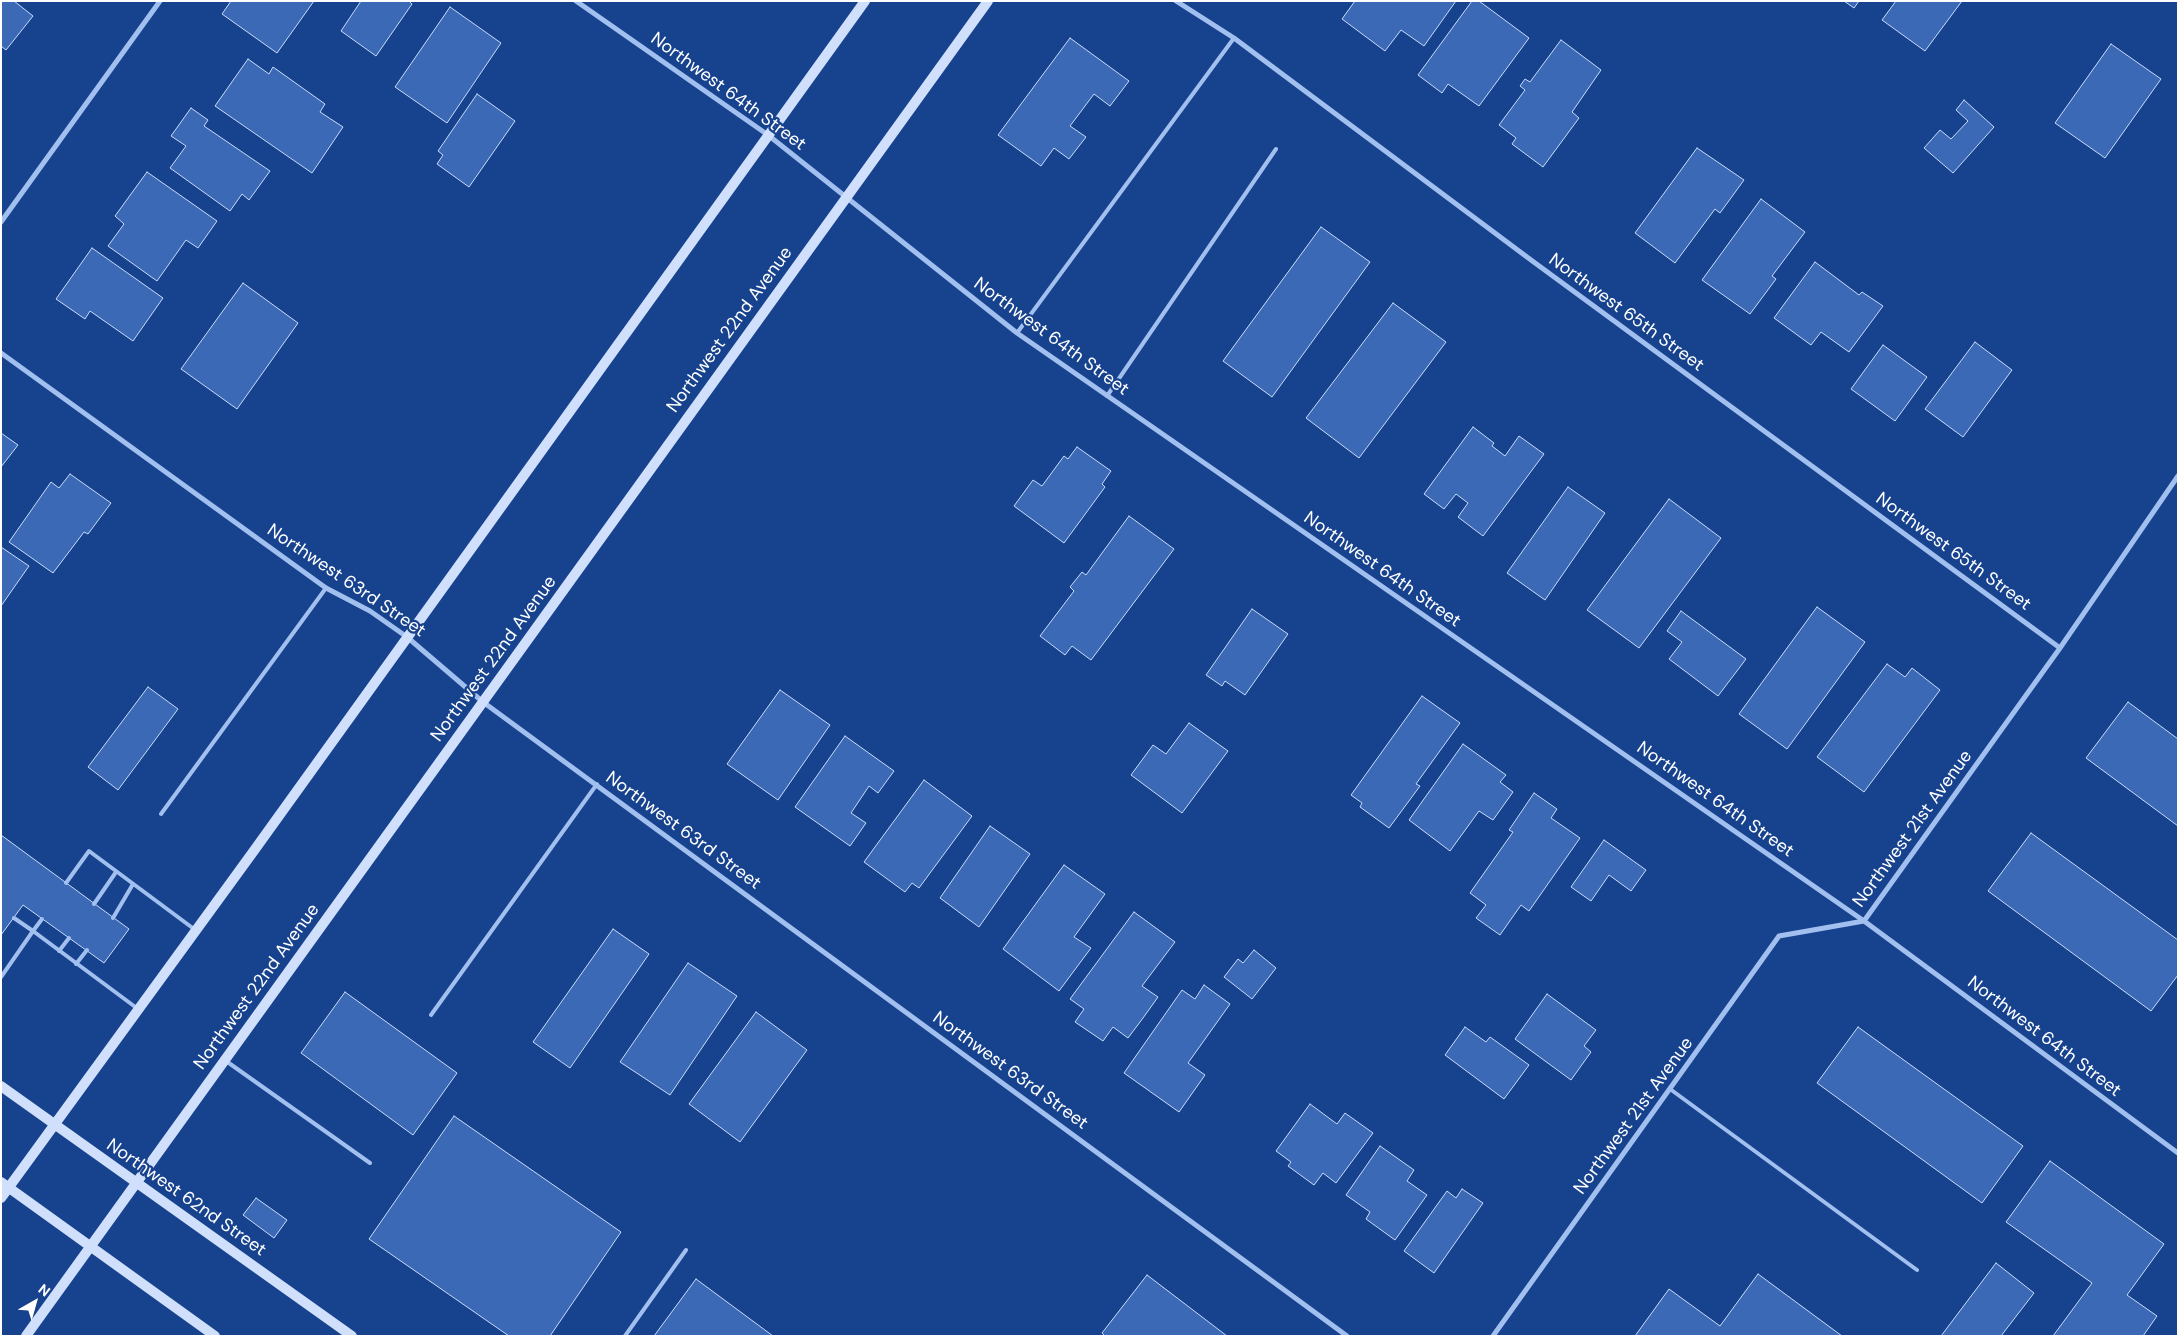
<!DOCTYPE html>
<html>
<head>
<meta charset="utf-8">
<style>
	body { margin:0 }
	#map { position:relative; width:2179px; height:1337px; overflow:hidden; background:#17428e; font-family:"DM Sans",sans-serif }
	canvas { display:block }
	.frame { position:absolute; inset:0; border:2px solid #fff; pointer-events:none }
	.north { position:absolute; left:10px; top:1277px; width:50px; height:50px; -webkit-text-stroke:4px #17428e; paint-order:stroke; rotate:38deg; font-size:14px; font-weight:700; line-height:20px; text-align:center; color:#fff }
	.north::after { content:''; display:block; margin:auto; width:18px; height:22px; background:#fff; clip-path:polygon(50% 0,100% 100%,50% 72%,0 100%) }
</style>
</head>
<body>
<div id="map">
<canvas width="2179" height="1337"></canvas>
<div class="frame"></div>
<div class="north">N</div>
</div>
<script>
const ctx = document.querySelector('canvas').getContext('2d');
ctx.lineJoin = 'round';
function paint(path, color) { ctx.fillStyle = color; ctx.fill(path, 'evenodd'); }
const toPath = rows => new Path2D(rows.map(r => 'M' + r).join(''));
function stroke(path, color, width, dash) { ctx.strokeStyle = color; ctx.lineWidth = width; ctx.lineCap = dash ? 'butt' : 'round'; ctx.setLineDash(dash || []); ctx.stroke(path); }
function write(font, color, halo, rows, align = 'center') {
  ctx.font = font + ' "DM Sans",sans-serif'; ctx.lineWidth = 4.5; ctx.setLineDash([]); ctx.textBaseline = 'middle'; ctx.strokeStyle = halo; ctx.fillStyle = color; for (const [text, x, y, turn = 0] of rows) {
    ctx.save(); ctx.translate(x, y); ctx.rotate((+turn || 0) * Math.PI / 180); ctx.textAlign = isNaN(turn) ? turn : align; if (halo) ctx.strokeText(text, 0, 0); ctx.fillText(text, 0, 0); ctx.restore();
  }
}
const building = toPath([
	[1,1,14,1,33,16,6,50,1,46,1,1],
	[231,1,314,1,277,53,222,14,231,1],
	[361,1,409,1,412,4,376,56,341,31,361,1],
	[1355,1,1456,1,1424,46,1401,30,1385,51,1342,19,1355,1],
	[1472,1,1479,1,1529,38,1479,106,1448,84,1442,93,1418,75,1472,1],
	[1844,1,1859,1,1854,8,1844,1],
	[1896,1,1962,1,1925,51,1882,20,1896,1],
	[450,7,501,43,447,123,395,87,450,7],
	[1070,38,1129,81,1110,106,1094,94,1070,126,1086,137,1069,159,1054,148,1041,166,998,135,1070,38],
	[1561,40,1601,70,1572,112,1579,118,1543,167,1512,144,1516,138,1499,125,1525,90,1520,86,1525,79,1530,82,1561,40],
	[2111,44,2161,79,2105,158,2055,123,2111,44],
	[248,59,269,74,273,67,325,104,320,112,343,127,312,173,215,106,248,59],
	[477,94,515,121,469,187,437,164,443,155,438,151,477,94],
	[1964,100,1994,127,1953,173,1924,148,1940,130,1951,139,1968,121,1956,110,1964,100],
	[191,108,208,120,204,126,270,171,249,200,242,194,230,211,170,168,186,146,171,136,191,108],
	[1697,148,1744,180,1720,213,1715,209,1675,263,1635,233,1697,148],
	[147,172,217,221,198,248,186,240,157,281,108,246,124,224,115,216,147,172],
	[1761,199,1805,232,1772,276,1776,279,1750,314,1702,280,1761,199],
	[1321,227,1370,262,1272,397,1223,361,1321,227],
	[92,248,163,298,133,341,90,311,85,319,56,299,92,248],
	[1815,262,1859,295,1862,292,1883,306,1849,352,1821,332,1811,345,1774,318,1815,262],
	[243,283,298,323,237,409,181,369,243,283],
	[1393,303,1446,342,1359,458,1306,418,1393,303],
	[1975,342,2012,370,1963,437,1925,409,1975,342],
	[1883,345,1927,377,1895,421,1851,389,1883,345],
	[1473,427,1494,443,1492,446,1505,456,1519,436,1544,454,1483,536,1458,517,1468,503,1456,494,1444,509,1424,494,1473,427],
	[1,433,18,445,1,467,1,433],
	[1077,447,1111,471,1102,484,1105,487,1064,543,1014,506,1033,480,1042,486,1064,456,1068,459,1077,447],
	[70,474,111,503,88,534,84,532,53,573,9,542,51,482,59,488,70,474],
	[1568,487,1605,513,1545,600,1507,573,1568,487],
	[1669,499,1721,538,1639,648,1587,610,1669,499],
	[1129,516,1174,549,1091,660,1072,646,1065,655,1040,636,1074,591,1070,587,1082,572,1086,575,1129,516],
	[1,547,29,566,1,606,1,547],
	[1817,607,1865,642,1787,749,1739,714,1817,607],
	[1252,609,1288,634,1245,695,1225,681,1222,686,1206,675,1252,609],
	[1681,611,1746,659,1718,696,1669,659,1682,642,1667,631,1681,611],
	[1887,664,1905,677,1912,668,1940,690,1864,792,1817,757,1887,664],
	[148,687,178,709,118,790,88,767,148,687],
	[780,690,830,725,778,800,727,764,780,690],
	[1422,696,1460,723,1416,784,1420,786,1389,828,1360,807,1362,803,1351,795,1422,696],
	[2128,702,2178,739,2178,826,2086,758,2128,702],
	[1189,723,1228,751,1182,813,1131,775,1153,745,1166,754,1189,723],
	[845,736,894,771,878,793,869,786,851,813,866,823,850,846,795,807,845,736],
	[1463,744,1506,775,1500,782,1513,792,1493,820,1479,811,1450,851,1409,820,1463,744],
	[924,780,972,816,919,888,912,883,905,892,864,862,924,780],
	[1534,793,1557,809,1551,818,1580,838,1529,911,1521,905,1500,935,1476,918,1486,905,1470,893,1513,832,1509,830,1534,793],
	[990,826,1030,854,979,927,940,898,990,826],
	[2031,833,2178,940,2178,975,2151,1011,1988,891,2031,833],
	[1,835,129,929,104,963,23,905,1,935,1,835],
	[1604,840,1646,870,1631,891,1609,875,1591,901,1571,887,1604,840],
	[1064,865,1105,894,1074,937,1091,948,1059,991,1003,949,1064,865],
	[1134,912,1175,942,1142,986,1158,997,1143,1018,1128,1038,1113,1027,1103,1041,1075,1022,1084,1009,1070,999,1134,912],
	[613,929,649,954,570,1068,533,1042,613,929],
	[1254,950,1276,968,1252,999,1224,977,1238,959,1243,963,1254,950],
	[688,963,737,996,670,1095,620,1062,688,963],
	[1204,985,1230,1004,1188,1063,1205,1075,1179,1112,1124,1073,1182,990,1195,999,1204,985],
	[345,992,457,1073,413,1135,301,1053,345,992],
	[1547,994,1596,1030,1584,1046,1591,1052,1571,1080,1515,1039,1547,994],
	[756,1012,807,1050,740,1142,689,1104,756,1012],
	[1465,1027,1486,1042,1490,1037,1529,1065,1504,1099,1445,1055,1465,1027],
	[1858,1027,2023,1146,1982,1203,1817,1083,1858,1027],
	[1310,1104,1337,1124,1345,1113,1373,1133,1336,1183,1323,1173,1314,1185,1288,1166,1291,1162,1276,1151,1310,1104],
	[454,1116,621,1232,550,1336,509,1336,369,1239,454,1116],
	[1380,1146,1414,1170,1407,1181,1427,1195,1395,1240,1366,1219,1370,1212,1346,1195,1380,1146],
	[2050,1161,2164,1244,2127,1295,2157,1316,2143,1336,2053,1336,2092,1283,2006,1222,2050,1161],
	[1462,1189,1483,1203,1434,1273,1404,1251,1447,1191,1456,1198,1462,1189],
	[256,1198,287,1220,274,1238,243,1215,256,1198],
	[1996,1263,2034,1293,2001,1336,1941,1336,1996,1263],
	[1758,1274,1842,1336,1635,1336,1669,1289,1720,1326,1758,1274],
	[1147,1275,1227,1336,1105,1336,1102,1333,1147,1275],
	[696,1279,773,1336,654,1336,696,1279]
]);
paint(building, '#3b69b5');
stroke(building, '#c9dcfb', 1);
stroke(toPath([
	[1017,333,1234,38],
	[1107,396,1276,149],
	[161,814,326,588],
	[66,883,89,851,194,929],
	[94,904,116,872],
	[113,918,133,884],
	[42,919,33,931,138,1009],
	[59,951,69,938],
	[76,964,87,950],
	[1,977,33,931,14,918],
	[431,1015,597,784],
	[226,1061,370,1163],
	[1670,1089,1917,1270],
	[625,1336,686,1250]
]), '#a2c0ef', 4);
stroke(toPath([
	[576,1,768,135,1017,333,1864,921,2178,1153],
	[1176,1,1234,38,1531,260,2060,648],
	[1,222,160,1],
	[1,353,326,588,370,611,407,637,483,702,1347,1336],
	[1493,1336,1779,936,1864,921,2060,648,2178,476]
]), '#a2c0ef', 5);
stroke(toPath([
	[1,1086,352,1336],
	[1,1182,215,1336],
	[1,1198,253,852,865,1],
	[26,1336,988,1]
]), '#d0dffb', 10);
write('18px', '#fff', '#17428e', [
	["Northwest 64th Street",728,92,36],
	["Northwest 65th Street",1626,313,36],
	["Northwest 22nd Avenue",730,330,-54],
	["Northwest 64th Street",1051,337,36],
	["Northwest 65th Street",1953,552,36],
	["Northwest 64th Street",1382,570,35],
	["Northwest 63rd Street",346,581,34],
	["Northwest 22nd Avenue",494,659,-54],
	["Northwest 64th Street",1715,800,35],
	["Northwest 21st Avenue",1913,829,-54],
	["Northwest 63rd Street",683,831,36],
	["Northwest 22nd Avenue",257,987,-54],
	["Northwest 64th Street",2044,1037,37],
	["Northwest 63rd Street",1010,1071,36],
	["Northwest 21st Avenue",1634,1116,-54],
	["Northwest 62nd Street",186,1198,35]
]);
</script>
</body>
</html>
